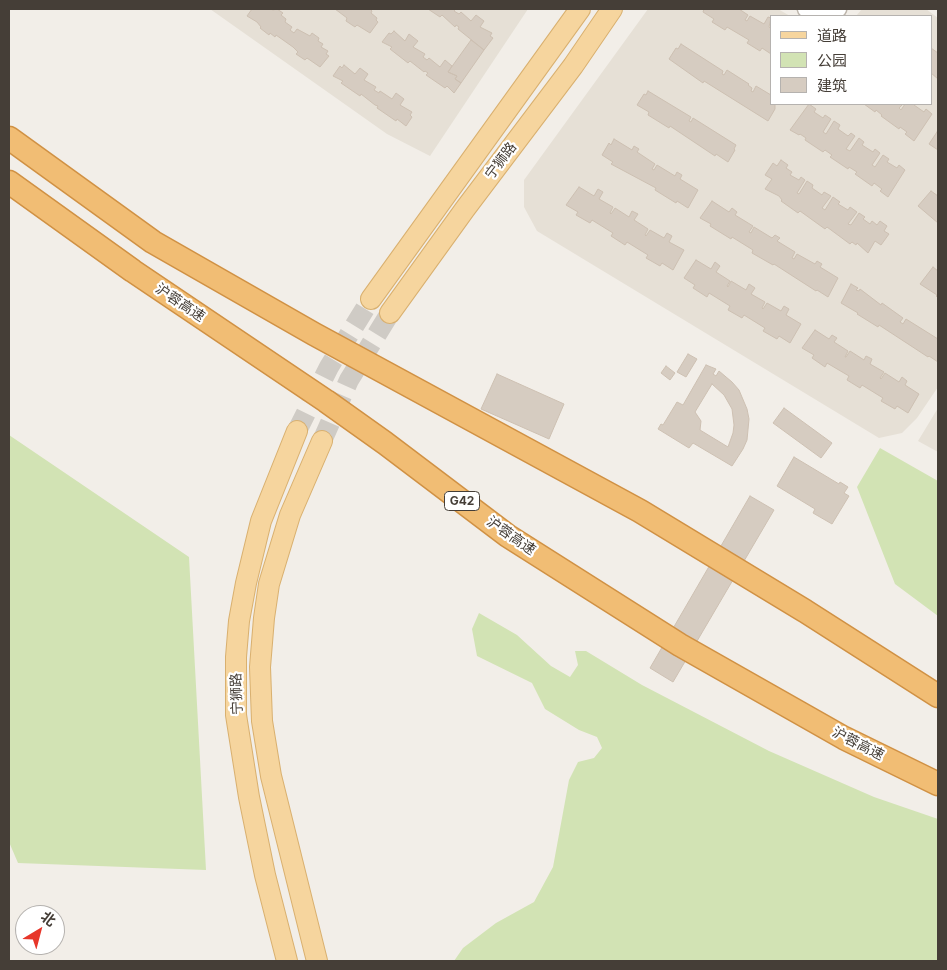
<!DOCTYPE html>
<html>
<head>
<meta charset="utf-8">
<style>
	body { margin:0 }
	#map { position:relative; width:947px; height:970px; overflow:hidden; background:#f2eee8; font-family:Inter,"Noto Sans SC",sans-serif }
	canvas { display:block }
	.frame { position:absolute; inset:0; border:10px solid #453e37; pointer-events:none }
	.legend { position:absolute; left:770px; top:15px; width:162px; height:90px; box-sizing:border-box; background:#fff; border:1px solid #b5b2af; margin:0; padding:6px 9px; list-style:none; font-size:15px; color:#453e37 }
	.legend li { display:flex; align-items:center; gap:10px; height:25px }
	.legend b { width:25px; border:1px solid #b5b2af }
	.north { position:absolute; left:15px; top:905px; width:50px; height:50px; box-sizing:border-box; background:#fff; border:1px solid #b5b2af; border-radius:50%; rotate:37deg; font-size:14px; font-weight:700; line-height:20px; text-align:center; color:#453e37 }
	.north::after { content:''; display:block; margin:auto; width:18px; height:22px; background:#e7362a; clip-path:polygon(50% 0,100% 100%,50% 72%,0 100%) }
</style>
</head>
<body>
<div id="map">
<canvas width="947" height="970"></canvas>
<div class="frame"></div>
<ul class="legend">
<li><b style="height:6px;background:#f6d59e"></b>道路</li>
<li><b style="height:14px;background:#d2e3b4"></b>公园</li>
<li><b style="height:14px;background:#d6ccc1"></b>建筑</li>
</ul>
<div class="north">北</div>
</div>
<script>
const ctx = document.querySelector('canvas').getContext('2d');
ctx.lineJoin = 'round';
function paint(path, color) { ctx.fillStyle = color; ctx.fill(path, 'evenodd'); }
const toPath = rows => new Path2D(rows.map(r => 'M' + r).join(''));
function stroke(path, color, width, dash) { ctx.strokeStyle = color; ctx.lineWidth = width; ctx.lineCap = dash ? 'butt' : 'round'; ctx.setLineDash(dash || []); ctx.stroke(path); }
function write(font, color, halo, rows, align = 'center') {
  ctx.font = font + ' Inter,"Noto Sans SC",sans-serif'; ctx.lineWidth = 4.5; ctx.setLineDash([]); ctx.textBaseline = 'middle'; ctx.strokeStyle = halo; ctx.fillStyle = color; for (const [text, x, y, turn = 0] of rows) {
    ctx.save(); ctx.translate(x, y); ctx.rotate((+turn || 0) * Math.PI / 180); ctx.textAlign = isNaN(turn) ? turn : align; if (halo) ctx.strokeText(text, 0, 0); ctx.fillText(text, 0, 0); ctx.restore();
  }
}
paint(toPath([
	[210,9,528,9,430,156,387,134],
	[648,9,778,9,790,16,771,16,771,104,931,104,931,16,856,16,862,9,926,9,938,18,938,387,917,418,902,433,879,438,537,231,524,207,524,180],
	[938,408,938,452,918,441]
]), '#e6e0d6');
paint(toPath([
	[9,435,189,557,206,870,18,863,9,842],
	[880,448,938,481,938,616,895,584,857,487],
	[479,613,517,635,551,666,570,677,578,665,575,651,586,651,642,685,769,751,874,797,938,819,938,961,454,961,463,948,496,923,534,902,553,867,569,780,578,762,594,758,602,748,597,737,579,730,545,709,532,683,477,656,472,629]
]), '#d2e3b4');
const building = toPath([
	[252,9,270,9,273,10,277,9,283,13,281,15,286,19,285,22,292,27,290,30,294,33,297,29,310,36,312,33,319,38,318,41,323,44,321,47,328,51,326,54,329,56,320,67,307,58,305,60,296,54,298,52,293,47,276,35,275,37,270,33,269,35,260,28,261,27,257,22,247,16,252,9],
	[335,9,370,9,372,11,371,13,377,18,376,20,378,22,370,33,357,25,355,27,346,21,347,18,335,9],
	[428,9,456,9,454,11,459,14,461,12,471,21,476,15,484,21,480,27,492,33,490,36,493,38,484,50,458,29,459,27,456,25,455,27,442,15,440,17,428,9],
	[704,9,739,9,748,15,745,20,747,21,750,16,764,24,768,17,771,18,769,27,771,29,771,54,762,48,760,51,747,43,749,40,727,27,725,30,712,22,714,19,703,12,704,9],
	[394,31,405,41,409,34,418,41,413,47,425,54,423,57,427,60,429,58,440,67,445,60,452,66,448,72,457,76,455,79,461,83,454,93,447,86,445,88,426,75,428,73,425,71,424,72,410,61,408,63,390,49,392,47,382,42,389,33,391,34,394,31],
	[471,40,484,50,461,83,455,79,457,76,448,72,471,40],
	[681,44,723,71,722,74,724,75,727,70,749,84,748,85,752,88,751,91,753,92,756,86,771,95,771,104,775,104,775,109,768,121,704,81,703,83,669,59,676,48,678,49,681,44],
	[931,48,938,53,938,79,931,73,931,48],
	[344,65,355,74,360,68,368,74,364,80,376,87,374,90,379,93,380,91,392,99,396,93,404,99,400,105,412,112,410,115,412,117,406,126,397,119,396,121,377,108,378,106,375,105,361,94,360,96,341,83,343,81,333,76,340,66,342,68,344,65],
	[648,91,691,117,689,121,691,122,693,118,736,145,734,149,735,150,728,162,716,154,715,156,670,126,669,128,648,115,649,112,637,105,644,94,646,95,648,91],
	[809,104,816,109,814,112,823,118,825,115,831,119,823,132,826,134,834,121,840,125,838,129,848,136,851,133,855,136,846,149,850,151,859,138,864,142,862,145,873,152,875,149,880,153,872,165,875,167,883,155,889,159,887,162,897,168,899,165,905,170,888,197,880,191,882,189,874,183,872,186,855,174,857,172,849,167,848,169,830,157,832,155,825,150,823,152,805,140,806,138,800,134,799,135,790,130,809,104],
	[864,104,903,104,899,108,901,110,905,104,915,104,914,105,924,112,926,109,932,114,914,141,905,134,907,132,900,127,899,129,881,116,882,115,876,110,875,112,864,104],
	[937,132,938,133,938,150,929,144,937,132],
	[614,139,632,150,634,146,639,149,637,152,655,164,652,169,654,170,657,165,675,176,677,172,682,175,680,179,698,190,688,208,677,201,676,203,655,190,656,188,611,164,613,162,602,155,609,143,611,145,614,139],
	[781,160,788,165,786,168,792,172,790,175,799,180,801,177,805,180,797,193,799,194,807,181,813,185,812,188,822,195,824,192,831,196,822,208,825,210,833,197,840,202,838,204,848,210,850,207,857,212,848,224,851,225,859,213,865,217,863,219,870,224,872,221,877,225,880,221,887,226,884,231,889,234,881,245,875,241,868,253,857,243,856,245,852,242,850,244,827,227,825,229,800,211,798,213,781,201,782,200,779,196,765,189,772,179,765,175,773,163,777,166,781,160],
	[579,187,594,196,598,189,603,192,599,199,613,207,610,213,611,214,615,208,629,217,632,211,638,214,634,220,648,229,645,235,646,236,650,230,664,238,667,233,672,236,669,242,684,250,673,270,662,263,660,266,646,258,648,255,627,242,625,245,611,236,613,233,592,220,590,223,576,215,578,212,566,205,579,187],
	[931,191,938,196,938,223,918,206,931,191],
	[712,201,729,212,732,208,737,212,735,215,753,226,749,232,751,233,754,227,772,238,775,235,780,238,777,241,795,252,792,258,794,259,797,254,815,264,817,261,822,264,820,267,838,278,828,297,817,290,816,291,774,264,773,265,752,253,753,250,732,237,731,239,710,226,711,224,700,218,712,201],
	[696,260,711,269,715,262,720,266,716,272,730,281,727,286,728,287,731,281,746,290,749,284,755,288,751,294,765,302,762,308,763,309,767,303,781,311,784,306,789,309,786,315,801,324,790,343,779,336,777,339,763,331,765,328,744,315,742,318,728,310,730,306,709,293,707,297,693,288,695,285,684,278,696,260],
	[933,267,938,271,938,298,936,296,937,295,920,284,933,267],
	[851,284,858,288,856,290,859,291,860,289,881,305,882,303,903,318,900,322,903,324,906,319,938,339,938,362,929,356,928,357,879,325,878,327,857,314,858,313,841,303,851,284],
	[815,330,829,339,832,335,837,338,834,342,848,351,845,357,846,357,850,351,864,360,866,356,872,359,870,364,884,372,880,378,881,379,885,373,899,382,902,377,907,381,905,385,919,394,908,413,897,406,895,409,881,401,883,398,862,385,860,388,847,380,849,376,827,363,825,367,812,358,814,355,802,348,815,330],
	[688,354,697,359,686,377,677,372,688,354],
	[706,365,716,369,713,374,716,376,719,371,732,382,739,390,747,409,749,419,747,440,743,449,732,466,693,443,689,448,658,429,661,424,663,425,677,402,683,405,706,365],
	[712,384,724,395,732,409,734,425,733,433,728,447,700,430,701,421,695,412,712,384],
	[666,366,675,373,670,380,661,373,666,366],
	[497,374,564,404,549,439,481,409,497,374],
	[784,408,832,443,821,458,773,423,784,408],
	[794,457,839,484,840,482,848,487,844,493,849,496,832,524,813,513,815,509,777,486,794,457],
	[750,496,774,510,673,682,650,668,750,496]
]);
paint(building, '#d6ccc1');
stroke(building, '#cdc0b2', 1);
stroke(toPath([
	[297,431,329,367,371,299],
	[322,441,349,380,390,313]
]), '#cfcbc5', 20, [20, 10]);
const minor = toPath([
	[806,9,810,12,826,15,838,9]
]);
const major = toPath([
	[371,299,580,9],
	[390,313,465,209,573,66,612,9],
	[287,961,265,875,249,797,236,715,236,657,239,621,246,583,261,521,297,431],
	[317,961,271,776,262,721,260,667,264,618,269,584,290,515,322,441]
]);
const highway = toPath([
	[9,138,153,242,314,334,640,511,805,611,938,696],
	[9,182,133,271,326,401,385,443,508,536,680,645,844,738,938,784]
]);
stroke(minor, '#bdb5ab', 19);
stroke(major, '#d9b06f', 22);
stroke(highway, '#d09144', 25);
stroke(minor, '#fff', 16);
stroke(major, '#f6d59e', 20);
stroke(highway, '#f1bd74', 22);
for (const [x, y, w] of [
	[462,501,35]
]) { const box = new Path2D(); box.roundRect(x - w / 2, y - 9.5, w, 19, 4); ctx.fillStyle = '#fff'; ctx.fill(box); stroke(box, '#453e37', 1); }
write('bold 12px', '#453e37', null, [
	["G42",462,501]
]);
write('14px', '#453e37', '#fff', [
	["宁狮路",501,161,-53],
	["沪蓉高速",180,303,34],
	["沪蓉高速",511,536,35],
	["宁狮路",237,694,-92],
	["沪蓉高速",858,744,27]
]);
</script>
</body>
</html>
